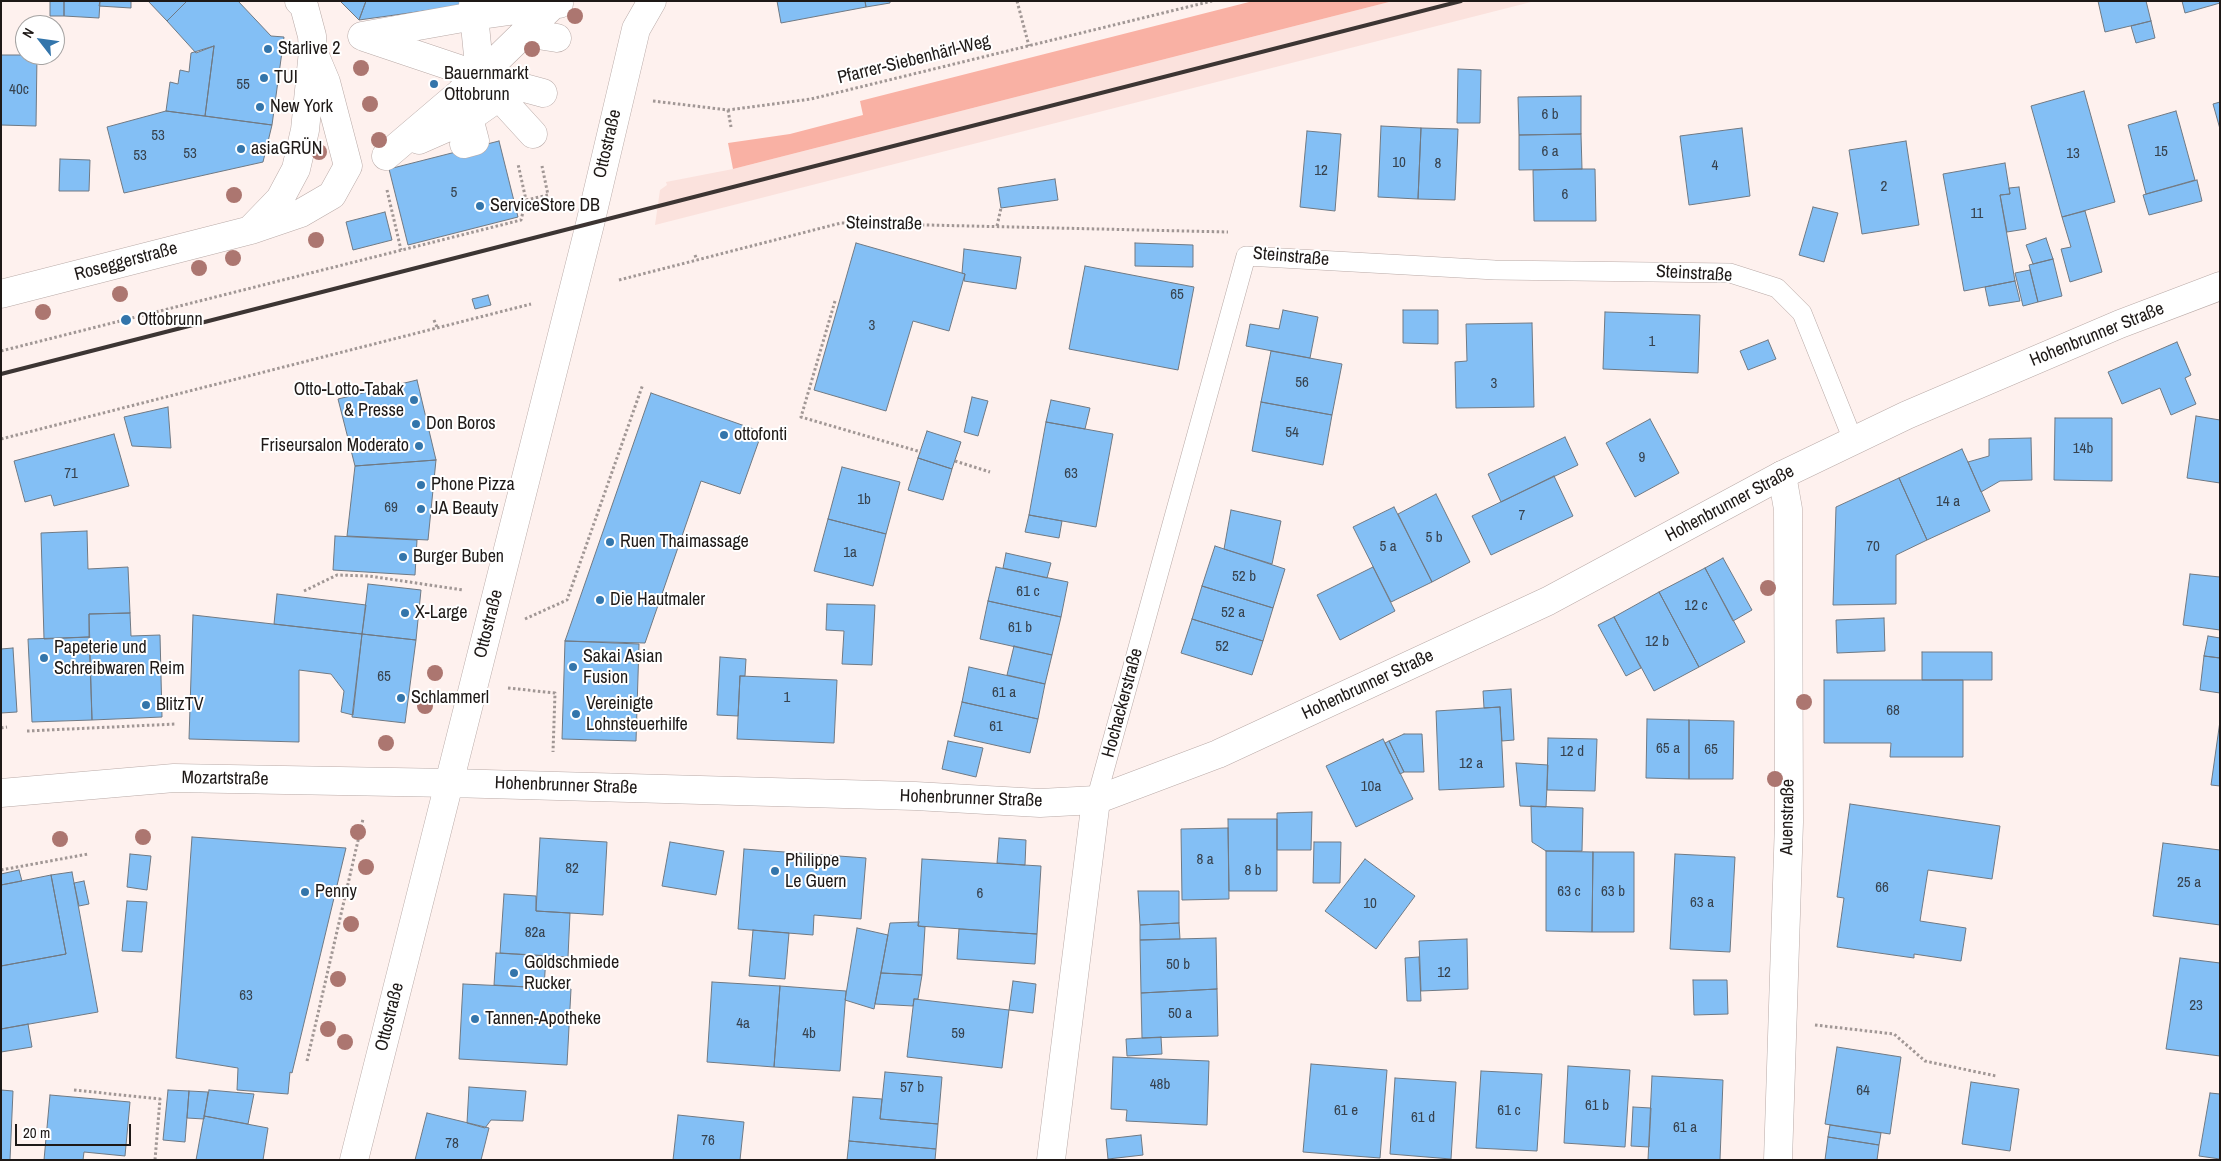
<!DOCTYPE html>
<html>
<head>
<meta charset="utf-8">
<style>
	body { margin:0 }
	#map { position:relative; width:2221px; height:1161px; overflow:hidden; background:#fef1ee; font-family:"Archivo Narrow",sans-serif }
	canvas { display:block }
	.frame { position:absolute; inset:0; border:2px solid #1e1917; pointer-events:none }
	.north { position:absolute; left:15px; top:15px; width:50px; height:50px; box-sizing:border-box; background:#fff; border:1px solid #a5a3a2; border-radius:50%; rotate:300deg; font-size:14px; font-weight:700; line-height:20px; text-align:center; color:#1e1917 }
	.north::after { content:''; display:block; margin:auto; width:18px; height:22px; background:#3375ab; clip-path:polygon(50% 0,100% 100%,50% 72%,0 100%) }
	.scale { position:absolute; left:15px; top:1124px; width:116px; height:22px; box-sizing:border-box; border:2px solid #1e1917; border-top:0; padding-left:6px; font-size:15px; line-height:18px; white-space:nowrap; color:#1e1917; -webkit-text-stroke:4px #fff; paint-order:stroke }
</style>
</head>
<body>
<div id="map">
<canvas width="2221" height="1161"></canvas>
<div class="frame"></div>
<div class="north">N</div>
<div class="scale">20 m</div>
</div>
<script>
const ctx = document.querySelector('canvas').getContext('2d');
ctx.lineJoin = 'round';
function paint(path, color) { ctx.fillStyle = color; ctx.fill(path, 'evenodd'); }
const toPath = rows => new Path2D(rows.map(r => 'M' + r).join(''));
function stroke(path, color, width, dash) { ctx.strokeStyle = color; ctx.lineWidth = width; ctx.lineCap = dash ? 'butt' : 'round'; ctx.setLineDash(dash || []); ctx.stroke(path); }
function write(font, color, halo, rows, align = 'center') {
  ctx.font = font + ' "Archivo Narrow",sans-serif'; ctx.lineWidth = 4; ctx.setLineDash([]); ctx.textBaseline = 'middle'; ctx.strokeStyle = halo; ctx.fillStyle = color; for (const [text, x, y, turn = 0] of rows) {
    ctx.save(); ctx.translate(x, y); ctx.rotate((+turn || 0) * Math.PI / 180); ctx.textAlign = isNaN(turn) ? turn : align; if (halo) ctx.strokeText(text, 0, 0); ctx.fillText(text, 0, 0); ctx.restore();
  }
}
paint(toPath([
	[1393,1,1535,1,655,225,660,190,667,185,666,182,733,169]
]), '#fbe2dd');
paint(toPath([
	[1253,1,1393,1,733,169,728,143,790,134,863,115,860,101]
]), '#f9b1a4');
const building = toPath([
	[50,1,64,1,64,16,50,16,50,1],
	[64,1,100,1,99,18,64,16,64,1],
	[100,1,131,1,131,8,99,6,100,1],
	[148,1,187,1,167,21,148,1],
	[187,1,238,1,271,36,284,37,272,125,205,116,214,46,196,53,167,21,187,1],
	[340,1,366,1,359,20,340,1],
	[366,1,496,1,359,20,366,1],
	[777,1,865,1,866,7,781,23,777,1],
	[865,1,890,1,890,3,866,7,865,1],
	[2098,1,2146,1,2151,21,2105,32,2098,1],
	[2182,1,2220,1,2220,3,2185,13,2182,1],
	[2151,21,2155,38,2136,43,2131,26,2151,21],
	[214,46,205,116,166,111,170,82,178,84,180,70,189,72,191,53,214,46],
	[1,55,37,55,36,126,1,125,1,55],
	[1458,69,1481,70,1480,123,1457,123,1458,69],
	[2084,91,2115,202,2062,217,2031,106,2084,91],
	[1581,96,1581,134,1519,135,1518,97,1581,96],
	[2220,102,2220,129,2213,104,2220,102],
	[166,111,272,125,263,162,124,193,107,127,166,111],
	[2176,111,2195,180,2146,194,2128,125,2176,111],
	[1381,126,1421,128,1418,199,1378,197,1381,126],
	[1421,128,1458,129,1455,200,1418,199,1421,128],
	[1742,128,1750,196,1689,205,1680,136,1742,128],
	[1307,131,1341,134,1335,211,1300,207,1307,131],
	[1581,134,1582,169,1519,170,1519,135,1581,134],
	[499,141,518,217,408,245,389,169,499,141],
	[1906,141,1919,225,1862,234,1849,150,1906,141],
	[60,159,90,160,89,191,59,191,60,159],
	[2005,163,2010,194,2000,195,2015,281,1964,291,1943,174,2005,163],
	[1582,169,1595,169,1596,221,1534,221,1533,170,1582,169],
	[1055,179,1058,200,1001,208,998,188,1055,179],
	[2197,180,2202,201,2149,215,2143,195,2197,180],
	[2019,187,2026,229,2007,232,2000,195,2010,194,2009,188,2019,187],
	[1813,207,1838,213,1824,262,1799,255,1813,207],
	[2085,211,2102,272,2070,282,2061,249,2071,247,2062,217,2085,211],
	[385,212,392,240,353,250,346,222,385,212],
	[2046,238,2053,259,2033,264,2026,245,2046,238],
	[856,243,965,274,949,331,913,321,886,411,814,390,856,243],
	[1135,243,1193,245,1193,267,1135,266,1135,243],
	[964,249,1021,257,1016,289,964,281,965,274,962,273,964,249],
	[2053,259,2062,296,2038,302,2029,265,2053,259],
	[1085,266,1194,287,1178,370,1069,349,1085,266],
	[2030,270,2038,302,2023,306,2015,273,2030,270],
	[2015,281,2020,301,1989,306,1985,287,2015,281],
	[488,295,491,305,475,309,472,299,488,295],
	[1283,310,1318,317,1310,358,1246,346,1250,324,1279,329,1283,310],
	[1403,310,1438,310,1438,344,1403,343,1403,310],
	[1605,312,1700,315,1698,373,1603,369,1605,312],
	[1532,323,1534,407,1456,408,1455,362,1467,361,1466,324,1532,323],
	[1768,340,1776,359,1748,370,1740,351,1768,340],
	[2177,342,2191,375,2185,378,2196,404,2171,415,2160,388,2122,404,2108,372,2177,342],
	[1271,351,1342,364,1332,415,1261,402,1271,351],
	[417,380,436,460,355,466,338,399,417,380],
	[651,393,762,432,740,494,701,481,645,643,565,641,651,393],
	[972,397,988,401,978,436,964,432,972,397],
	[1051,400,1090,408,1085,429,1046,422,1051,400],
	[1261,402,1332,415,1323,465,1252,451,1261,402],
	[168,407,171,448,132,446,124,417,168,407],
	[2196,416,2220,420,2220,483,2187,478,2196,416],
	[2055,418,2112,418,2112,481,2054,480,2055,418],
	[1650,419,1679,473,1635,497,1606,443,1650,419],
	[1046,422,1113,434,1096,527,1029,515,1046,422],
	[927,431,961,442,952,469,918,458,927,431],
	[114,434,129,486,54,506,51,495,25,502,14,461,114,434],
	[1565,437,1578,465,1501,502,1488,474,1565,437],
	[2031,438,2032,480,2000,481,1981,492,1968,462,1989,456,1989,439,2031,438],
	[1962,449,1990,511,1927,540,1899,478,1962,449],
	[918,458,952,469,943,500,908,490,918,458],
	[436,460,428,540,347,536,355,466,436,460],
	[842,467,900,482,886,534,828,519,842,467],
	[1554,476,1573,516,1491,555,1472,516,1554,476],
	[1899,478,1927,540,1896,555,1896,604,1833,605,1836,507,1899,478],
	[1436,494,1470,562,1432,582,1398,514,1436,494],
	[1394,507,1432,582,1391,602,1353,527,1394,507],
	[1231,510,1281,521,1272,564,1224,549,1231,510],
	[1029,515,1062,521,1059,538,1025,532,1029,515],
	[828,519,886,534,873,586,814,571,828,519],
	[87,531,88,569,128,567,130,613,89,614,89,637,44,639,41,533,87,531],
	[335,536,417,540,415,575,333,570,335,536],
	[1215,546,1285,569,1273,608,1202,586,1215,546],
	[1006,553,1051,563,1047,578,1003,568,1006,553],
	[1723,558,1752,610,1733,621,1705,568,1723,558],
	[996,567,1068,582,1061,617,988,601,996,567],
	[1373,567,1395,611,1340,640,1317,595,1373,567],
	[1705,568,1745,642,1699,667,1659,592,1705,568],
	[2190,574,2220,577,2220,630,2183,625,2190,574],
	[368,584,421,590,416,640,362,634,368,584],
	[1202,586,1273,608,1263,641,1192,619,1202,586],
	[1659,592,1699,667,1654,691,1614,617,1659,592],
	[277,594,366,605,362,634,274,624,277,594],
	[988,601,1061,617,1052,655,980,639,988,601],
	[827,604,875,605,872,665,842,664,844,631,826,630,827,604],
	[130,613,131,636,160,635,162,717,92,720,89,614,130,613],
	[193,615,362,634,353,715,341,712,344,691,331,674,299,670,299,742,189,739,193,615],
	[1614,617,1641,668,1626,676,1598,625,1614,617],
	[1884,618,1885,651,1837,653,1836,620,1884,618],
	[1192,619,1263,641,1252,675,1181,653,1192,619],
	[362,634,416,640,405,723,352,717,362,634],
	[2208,636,2220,638,2220,658,2204,656,2208,636],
	[89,637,92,720,32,722,28,639,89,637],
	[565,641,639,644,636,741,562,739,565,641],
	[1014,646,1052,655,1045,684,1007,675,1014,646],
	[13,648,17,712,1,713,1,649,13,648],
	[1922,652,1992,652,1992,680,1922,680,1922,652],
	[2204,656,2220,658,2220,693,2200,690,2204,656],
	[720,657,746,659,745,676,740,676,738,716,717,715,720,657],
	[969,667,1045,684,1038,719,962,702,969,667],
	[740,676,837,680,834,743,737,739,740,676],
	[1824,680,1963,680,1963,757,1890,757,1891,743,1824,743,1824,680],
	[1511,689,1514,740,1502,741,1500,707,1484,708,1483,691,1511,689],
	[962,702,1038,719,1030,753,954,736,962,702],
	[1500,707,1504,787,1439,790,1436,711,1500,707],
	[1647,719,1689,720,1689,779,1646,778,1647,719],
	[1689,720,1734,721,1733,779,1689,779,1689,720],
	[2220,721,2220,786,2211,785,2220,721],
	[1404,734,1422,734,1424,772,1404,772,1389,741,1404,734],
	[1548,738,1597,739,1595,791,1547,790,1548,738],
	[1383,739,1413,799,1356,827,1326,766,1383,739],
	[948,741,983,748,976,777,942,769,948,741],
	[1389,741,1404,772,1400,774,1385,743,1389,741],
	[1516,763,1548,765,1546,807,1520,806,1516,763],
	[1850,804,2000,826,1992,879,1928,870,1920,921,1966,928,1961,961,1914,954,1914,958,1837,947,1844,898,1837,897,1850,804],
	[1531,806,1583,808,1582,851,1546,851,1532,842,1531,806],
	[1312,812,1311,850,1277,850,1277,813,1312,812],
	[1228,819,1277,819,1277,891,1229,891,1228,819],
	[1228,828,1229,899,1182,900,1181,829,1228,828],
	[192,837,346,848,292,1073,290,1072,288,1094,237,1090,238,1068,176,1058,192,837],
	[540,838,607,842,603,915,536,911,540,838],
	[999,838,1026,840,1025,865,997,863,999,838],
	[670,842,724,851,716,895,662,886,670,842],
	[1314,842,1341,842,1340,883,1313,883,1314,842],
	[2163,843,2220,850,2220,925,2153,916,2163,843],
	[744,849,866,858,861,919,814,915,813,935,738,929,744,849],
	[1546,851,1593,852,1592,932,1546,931,1546,851],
	[1593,852,1634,852,1634,932,1592,932,1593,852],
	[130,854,151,856,147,890,127,887,130,854],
	[1675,854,1735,857,1730,952,1670,949,1675,854],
	[922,859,1041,866,1037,934,918,926,922,859],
	[1365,859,1415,896,1376,949,1325,911,1365,859],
	[19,870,22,881,1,885,1,874,19,870],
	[72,872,98,1012,1,1029,1,966,66,954,51,875,72,872],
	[51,875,66,954,1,966,1,885,51,875],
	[84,881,89,904,79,906,74,883,84,881],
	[1138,891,1179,891,1179,923,1140,925,1138,891],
	[504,894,536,896,536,911,570,913,568,957,500,953,504,894],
	[127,901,147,902,142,952,122,951,127,901],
	[919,922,918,926,925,927,922,975,881,973,890,923,919,922],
	[1179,923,1180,939,1140,940,1140,925,1179,923],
	[857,928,888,935,874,1009,845,1000,857,928],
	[959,929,1037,934,1035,964,957,959,959,929],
	[753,930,789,933,785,979,749,976,753,930],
	[1216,938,1217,989,1141,993,1140,940,1216,938],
	[1467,939,1468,989,1421,991,1419,941,1467,939],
	[496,953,546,956,544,988,494,985,496,953],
	[1419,957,1421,1001,1407,1001,1405,958,1419,957],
	[2180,958,2220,963,2220,1056,2166,1049,2180,958],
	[881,973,922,975,918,999,914,999,913,1006,875,1004,881,973],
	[1693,980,1727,980,1728,1014,1694,1015,1693,980],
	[1013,981,1036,984,1033,1013,1009,1010,1013,981],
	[712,982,780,986,774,1067,707,1062,712,982],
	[463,984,571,989,567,1065,459,1059,463,984],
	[780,986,846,991,840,1071,774,1067,780,986],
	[1217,989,1218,1036,1142,1038,1141,993,1217,989],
	[914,999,1009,1010,1002,1068,907,1057,914,999],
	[28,1024,32,1047,1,1052,1,1029,28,1024],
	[1161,1037,1162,1054,1127,1056,1126,1039,1161,1037],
	[1837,1047,1901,1057,1890,1134,1825,1124,1837,1047],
	[1113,1057,1209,1061,1207,1125,1126,1121,1127,1110,1111,1109,1113,1057],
	[1311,1064,1387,1070,1380,1158,1303,1152,1311,1064],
	[1568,1066,1630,1070,1625,1147,1564,1143,1568,1066],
	[1481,1071,1542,1074,1537,1151,1476,1148,1481,1071],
	[885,1072,942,1077,938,1124,880,1119,885,1072],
	[1652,1076,1723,1080,1720,1160,1648,1160,1652,1076],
	[1395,1078,1456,1082,1451,1159,1390,1154,1395,1078],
	[1971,1082,2019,1089,2010,1151,1962,1144,1971,1082],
	[469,1087,526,1091,523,1121,491,1120,485,1128,467,1123,469,1087],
	[1,1090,13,1091,10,1160,1,1160,1,1090],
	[168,1090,189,1091,185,1142,163,1140,168,1090],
	[209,1090,254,1094,248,1124,204,1116,209,1090],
	[189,1091,208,1092,204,1119,187,1118,189,1091],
	[2210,1093,2220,1094,2220,1159,2199,1156,2210,1093],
	[50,1095,130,1102,125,1156,84,1152,83,1160,44,1160,50,1095],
	[853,1097,882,1099,880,1119,938,1124,936,1149,849,1141,853,1097],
	[1633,1107,1651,1108,1649,1147,1631,1146,1633,1107],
	[427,1113,489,1128,481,1160,415,1160,427,1113],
	[678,1115,744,1122,740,1160,673,1160,678,1115],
	[204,1116,268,1128,263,1160,196,1160,204,1116],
	[1830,1125,1881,1133,1879,1145,1828,1137,1830,1125],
	[1141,1135,1143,1155,1108,1159,1106,1139,1141,1135],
	[1828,1137,1879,1145,1877,1160,1825,1160,1828,1137],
	[849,1141,936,1149,935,1160,847,1160,849,1141]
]);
paint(building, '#83bff5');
stroke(building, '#707983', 1);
const lane = toPath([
	[1096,800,1246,256,1495,270,1730,273,1777,288,1802,313,1853,440]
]);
const street = toPath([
	[473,5,480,76,543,93],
	[525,33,557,38],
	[362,36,474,16,559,4],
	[364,37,480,76,533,134],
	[419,140,469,118,516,85],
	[464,144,475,141,469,118],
	[386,156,480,76,557,1],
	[252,228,280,199,296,169,305,130,313,51,312,36,304,6,299,1],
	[1,294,251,230,301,213,332,195,348,166,326,82,313,51],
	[1,793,174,778,450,783],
	[1051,1160,1096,800],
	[1778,1160,1789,822,1788,509,1782,475]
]);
const secondary = toPath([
	[450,783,915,796,1040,803,1096,800,1218,754,1548,601,1782,475,1907,415,2120,324,2220,286],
	[354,1160,590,224,636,29,652,1]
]);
stroke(lane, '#b9aaa7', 20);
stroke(street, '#b9aaa7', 29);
stroke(secondary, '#b9aaa7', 29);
stroke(toPath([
	[1017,1,1029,46],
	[653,101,728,110,811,99,1212,1],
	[728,110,731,127],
	[387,190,401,250],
	[526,200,548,195,542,166],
	[997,226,1001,208],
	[695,255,697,260],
	[619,280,841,223,1228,232],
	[835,301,801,417,921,452],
	[434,320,437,327],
	[1,351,521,220,526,200,518,164],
	[1,439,531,304],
	[955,461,990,472],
	[304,591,337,575,369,576,463,590],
	[525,619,567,600,643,384],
	[508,688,555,693,553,752],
	[1,728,7,727],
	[27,731,176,724],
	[1,870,88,854],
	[1815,1025,1894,1034,1925,1061,1996,1076],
	[307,1061,363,819],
	[74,1090,160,1099,155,1160]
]), '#a19795', 3, [2.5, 2.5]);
stroke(lane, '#fff', 19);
stroke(street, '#fff', 28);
stroke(secondary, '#fff', 28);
stroke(toPath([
	[1,374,1461,1]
]), '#3c3533', 4);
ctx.fillStyle = '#ac7670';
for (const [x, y] of [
	[575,16],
	[532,49],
	[361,68],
	[370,104],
	[379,140],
	[319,152],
	[234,195],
	[316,240],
	[233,258],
	[199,268],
	[120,294],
	[43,312],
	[1768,588],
	[435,673],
	[1804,702],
	[425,706],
	[386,743],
	[1775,779],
	[358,832],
	[143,837],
	[60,839],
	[366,867],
	[351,924],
	[338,979],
	[328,1029],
	[345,1042]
]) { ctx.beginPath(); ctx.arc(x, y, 8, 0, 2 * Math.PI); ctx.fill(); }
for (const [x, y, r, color] of [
	[268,49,5,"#3375ab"],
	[264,78,5,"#3375ab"],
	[434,84,5,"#3375ab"],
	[260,107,5,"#3375ab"],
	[241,149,5,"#3375ab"],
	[480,206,5,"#3375ab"],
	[126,320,6,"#3375ab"],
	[414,400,5,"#3375ab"],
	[416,424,5,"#3375ab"],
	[724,435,5,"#3375ab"],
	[419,446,5,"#3375ab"],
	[421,485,5,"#3375ab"],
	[421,509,5,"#3375ab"],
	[610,542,5,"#3375ab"],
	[403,557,5,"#3375ab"],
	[600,600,5,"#3375ab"],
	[405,613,5,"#3375ab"],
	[44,658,5,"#3375ab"],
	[573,667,5,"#3375ab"],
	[401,698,5,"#3375ab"],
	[146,705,5,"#3375ab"],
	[576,714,5,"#3375ab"],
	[775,871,5,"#3375ab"],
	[305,892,5,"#3375ab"],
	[514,973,5,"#3375ab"],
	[475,1019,5,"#3375ab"]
]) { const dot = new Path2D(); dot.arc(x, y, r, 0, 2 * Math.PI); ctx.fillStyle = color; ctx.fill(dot); stroke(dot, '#fff', 2); }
write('15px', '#37424e', null, [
	["55",243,85],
	["40c",19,90],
	["6 b",1550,115],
	["53",158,136],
	["6 a",1550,152],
	["15",2161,152],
	["53",190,154],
	["13",2073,154],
	["53",140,156],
	["10",1399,163],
	["8",1438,164],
	["4",1715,166],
	["12",1321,171],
	["2",1884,187],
	["5",454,193],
	["6",1565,195],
	["11",1977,214],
	["65",1177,295],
	["3",872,326],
	["1",1652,342],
	["56",1302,383],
	["3",1494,384],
	["54",1292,433],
	["14b",2083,449],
	["9",1642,458],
	["71",71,474],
	["63",1071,474],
	["1b",864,500],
	["14 a",1948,502],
	["69",391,508],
	["7",1522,516],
	["5 b",1434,538],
	["5 a",1388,547],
	["70",1873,547],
	["1a",850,553],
	["52 b",1244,577],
	["61 c",1028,592],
	["12 c",1696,606],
	["52 a",1233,613],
	["61 b",1020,628],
	["12 b",1657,642],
	["52",1222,647],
	["65",384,677],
	["61 a",1004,693],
	["1",787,698],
	["68",1893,711],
	["61",996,727],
	["65 a",1668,749],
	["65",1711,750],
	["12 d",1572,752],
	["12 a",1471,764],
	["10a",1371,787],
	["8 a",1205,860],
	["82",572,869],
	["8 b",1253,871],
	["25 a",2189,883],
	["66",1882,888],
	["63 c",1569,892],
	["63 b",1613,892],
	["6",980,894],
	["63 a",1702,903],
	["10",1370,904],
	["82a",535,933],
	["50 b",1178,965],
	["12",1444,973],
	["63",246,996],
	["23",2196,1006],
	["50 a",1180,1014],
	["4a",743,1024],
	["4b",809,1034],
	["59",958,1034],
	["48b",1160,1085],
	["57 b",912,1088],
	["64",1863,1091],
	["61 b",1597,1106],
	["61 e",1346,1111],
	["61 c",1509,1111],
	["61 d",1423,1118],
	["61 a",1685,1128],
	["76",708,1141],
	["78",452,1144]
]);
write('18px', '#1e1917', '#fff', [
	["Starlive 2",278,49],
	["Bauernmarkt",444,74],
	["Ottobrunn",444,95],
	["TUI",274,78],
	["New York",270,107],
	["asiaGRÜN",251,149],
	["ServiceStore DB",490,206],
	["Ottobrunn",137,320],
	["Otto-Lotto-Tabak",404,390,"right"],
	["& Presse",404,411,"right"],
	["Don Boros",426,424],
	["ottofonti",734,435],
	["Friseursalon Moderato",409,446,"right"],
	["Phone Pizza",431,485],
	["JA Beauty",431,509],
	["Ruen Thaimassage",620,542],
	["Burger Buben",413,557],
	["Die Hautmaler",610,600],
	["X-Large",415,613],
	["Papeterie und",54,648],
	["Schreibwaren Reim",54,669],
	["Sakai Asian",583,657],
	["Fusion",583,678],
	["Schlammerl",411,698],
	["Vereinigte",586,704],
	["Lohnsteuerhilfe",586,725],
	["BlitzTV",156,705],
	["Philippe",785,861],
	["Le Guern",785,882],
	["Penny",315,892],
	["Goldschmiede",524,963],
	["Rucker",524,984],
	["Tannen-Apotheke",485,1019]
], 'left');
write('18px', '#1e1917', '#fff', [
	["Pfarrer-Siebenhärl-Weg",914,60,-14],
	["Ottostraße",608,144,-77],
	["Steinstraße",884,224,1],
	["Steinstraße",1291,257,5],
	["Roseggerstraße",126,262,-15],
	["Steinstraße",1694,274,3],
	["Hohenbrunner Straße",2097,335,-22],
	["Hohenbrunner Straße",1730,504,-28],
	["Ottostraße",489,624,-76],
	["Hohenbrunner Straße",1368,685,-25],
	["Hochackerstraße",1123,703,-75],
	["Mozartstraße",225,779,1],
	["Hohenbrunner Straße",566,786,2],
	["Hohenbrunner Straße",971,799,2],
	["Auenstraße",1788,817,-89],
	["Ottostraße",390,1017,-76]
]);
</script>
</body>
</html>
